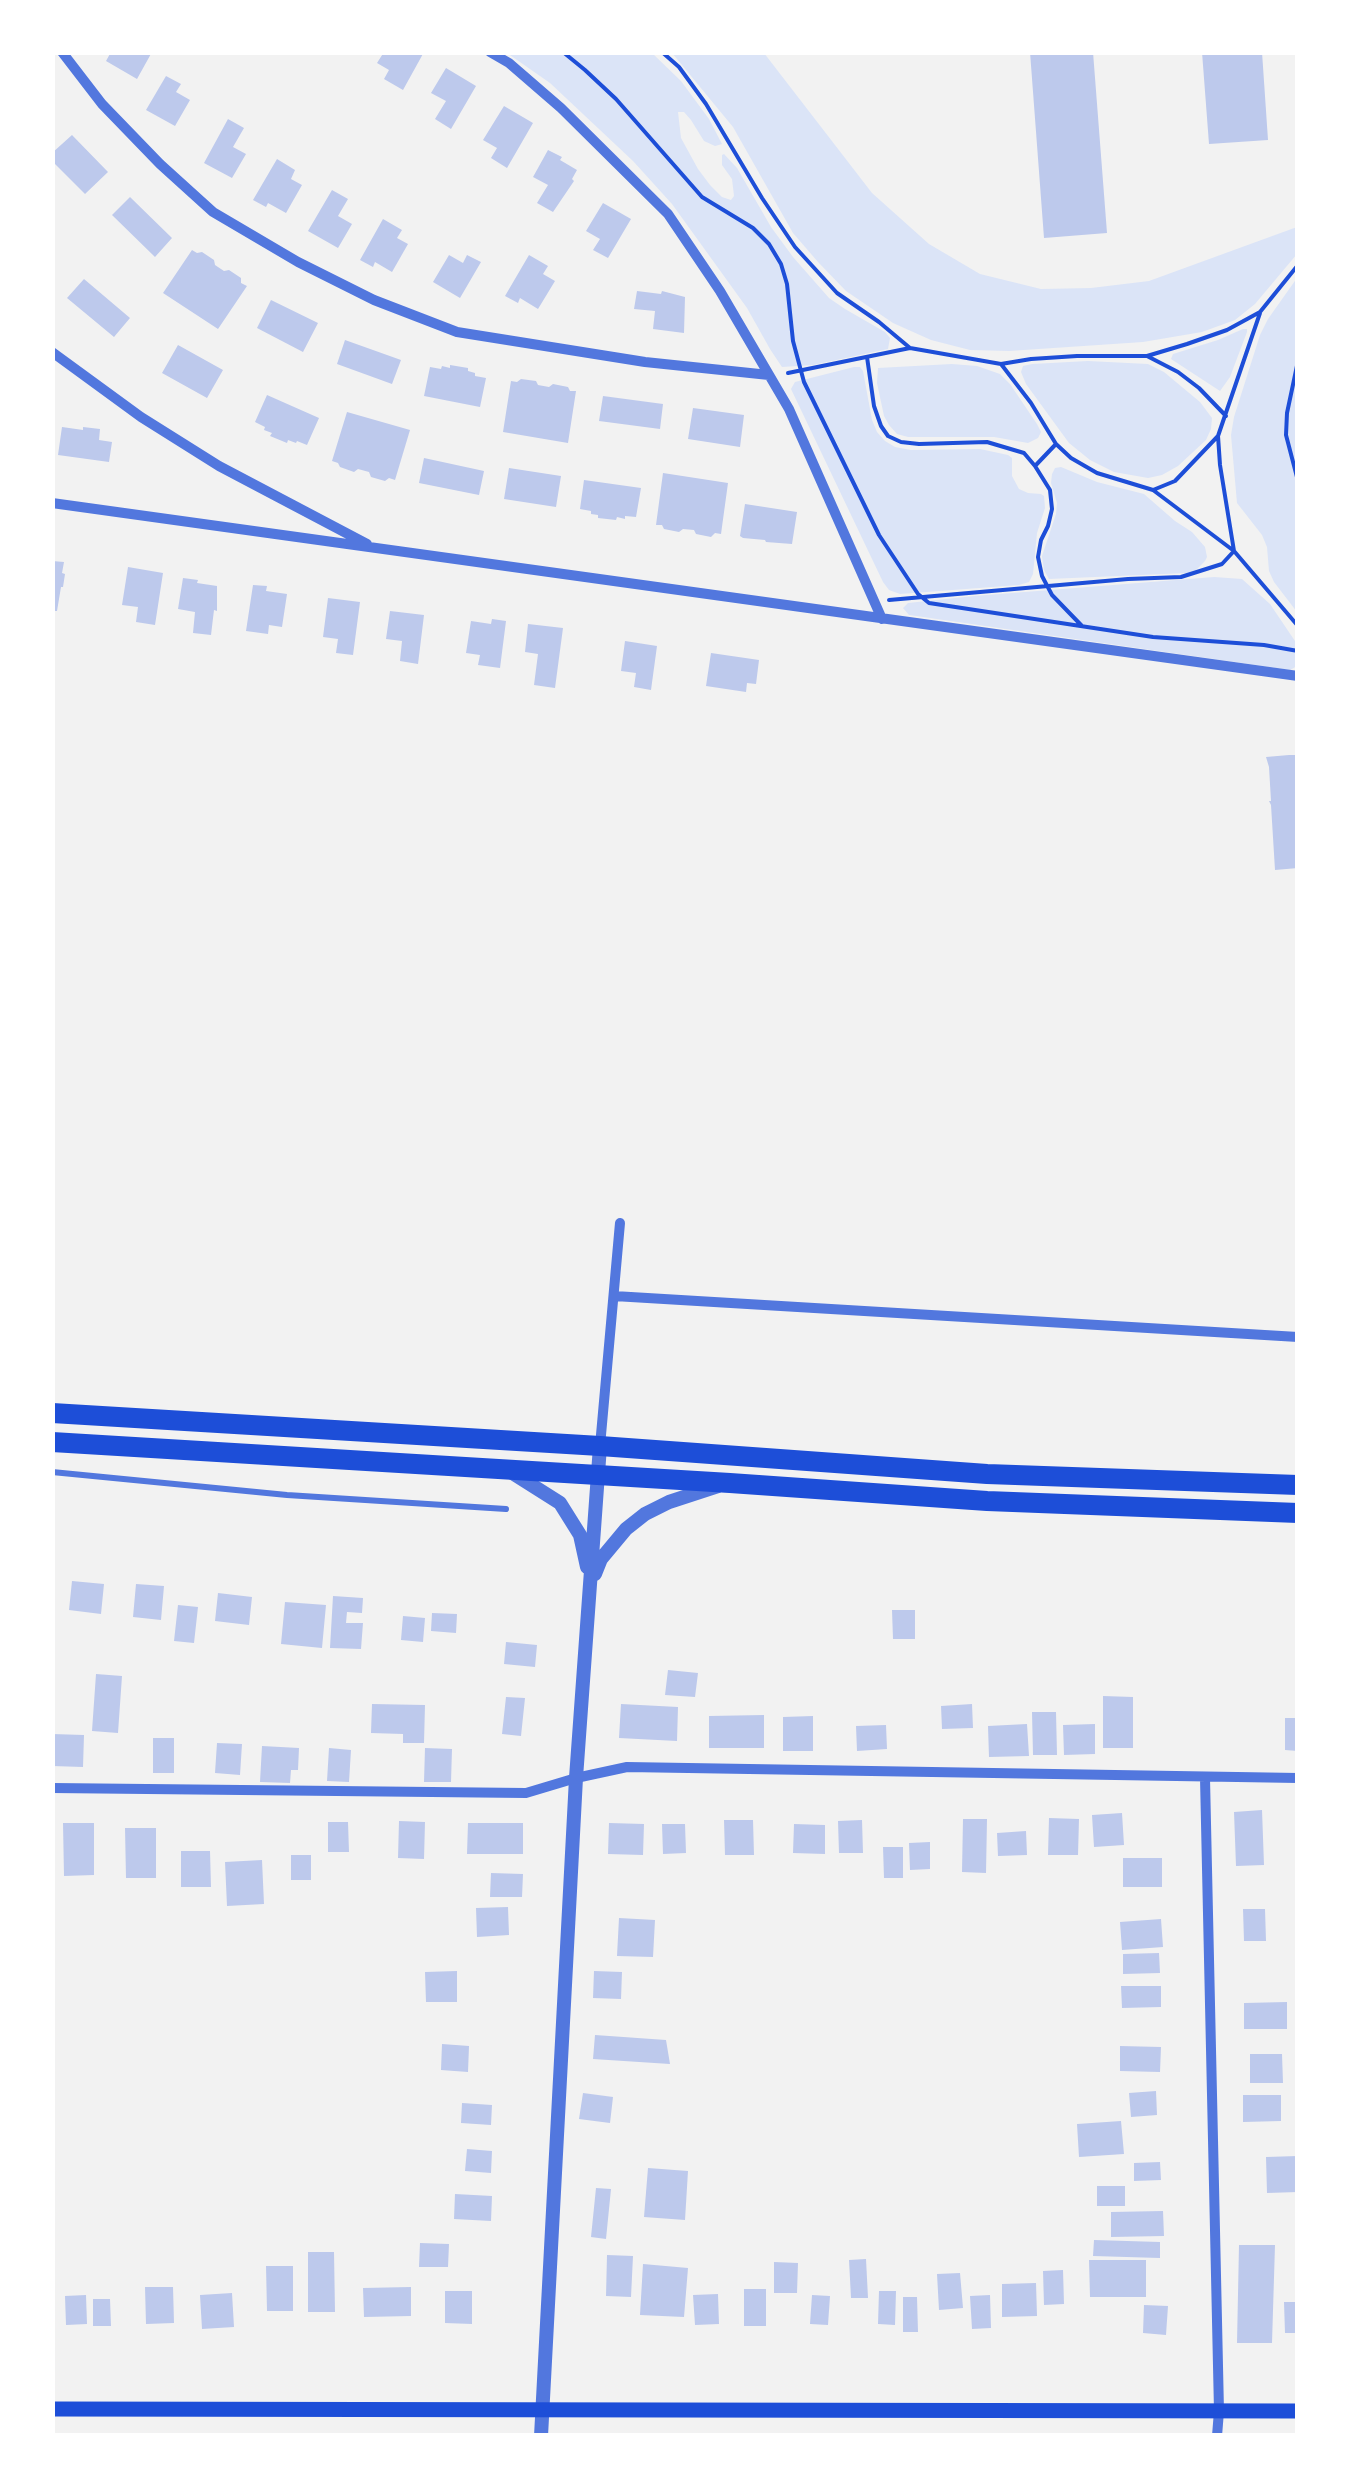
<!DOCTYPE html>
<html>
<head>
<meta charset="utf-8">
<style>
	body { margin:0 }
	#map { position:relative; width:1350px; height:2488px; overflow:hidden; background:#f2f2f2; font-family:"Playfair Display",serif }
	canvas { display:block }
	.frame { position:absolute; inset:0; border:55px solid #fff; pointer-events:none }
</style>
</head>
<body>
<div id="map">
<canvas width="1350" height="2488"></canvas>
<div class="frame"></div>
</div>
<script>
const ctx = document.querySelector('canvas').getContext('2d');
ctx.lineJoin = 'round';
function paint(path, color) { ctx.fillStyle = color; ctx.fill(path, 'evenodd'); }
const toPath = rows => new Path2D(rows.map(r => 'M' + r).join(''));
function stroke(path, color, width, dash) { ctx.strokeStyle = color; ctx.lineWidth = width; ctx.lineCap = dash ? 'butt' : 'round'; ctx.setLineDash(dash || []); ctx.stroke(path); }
paint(toPath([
	[507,53,652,53,681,81,709,119,722,144,715,146,704,141,691,120,684,112,678,112,681,138,698,169,710,185,722,197,731,200,734,196,732,179,722,165,722,155,724,154,737,168,771,227,793,257,829,298,845,309,885,332,890,338,888,349,813,365,782,367,770,349,747,308,672,204,633,161,550,83],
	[672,53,764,53,872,193,929,244,980,274,1041,289,1091,288,1149,281,1297,227,1297,254,1255,304,1235,320,1202,332,1143,342,1009,351,970,350,931,340,893,323,846,291,818,262,793,233,733,127],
	[1297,278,1297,612,1274,582,1269,571,1267,547,1262,535,1237,503,1231,435,1234,417,1260,335,1268,319],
	[1243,329,1247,329,1247,332,1230,377,1220,391,1171,359,1173,354,1218,340],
	[1088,361,1148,364,1164,372,1200,402,1212,418,1211,429,1206,440,1178,466,1162,475,1148,478,1114,472,1090,460,1069,443,1026,384,1021,372,1023,366,1032,364],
	[952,364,977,366,1000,374,1010,384,1037,424,1041,432,1038,438,1028,443,994,437,908,437,897,434,889,425,884,416,877,383,878,368],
	[854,367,860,367,863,371,872,420,877,432,885,441,895,447,911,450,980,449,1008,455,1012,458,1012,476,1019,489,1028,493,1041,494,1044,496,1045,508,1037,533,1033,574,1029,582,1019,585,900,594,889,590,883,582,791,389,795,382],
	[1061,467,1097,482,1144,494,1175,521,1192,532,1205,547,1207,557,1205,561,1196,570,1187,573,1049,579,1044,570,1042,556,1056,514,1057,503,1051,483,1052,474,1055,468],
	[1214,577,1242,579,1270,604,1297,644,1297,666,1290,670,909,615,903,608,908,603,974,596]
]), '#dbe4f7');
paint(toPath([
	[111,52,152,52,137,79,106,61],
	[384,52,424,52,403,90,384,79,389,70,377,63],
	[1030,52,1093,52,1107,233,1044,238],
	[1202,52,1262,52,1268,140,1209,144],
	[446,68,476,86,451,129,435,119,446,101,431,93],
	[166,76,181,84,176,92,190,100,175,126,146,110],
	[504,106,533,123,507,168,491,158,497,148,483,140],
	[228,119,244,128,233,147,246,154,232,178,204,163],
	[72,135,108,172,85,194,52,161,52,153],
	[548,150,562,157,560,160,577,170,572,179,574,181,553,212,537,203,548,185,533,177],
	[277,159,295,170,291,179,302,185,286,213,268,203,266,207,253,200],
	[332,190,348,199,338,216,352,224,338,248,308,231],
	[130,197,172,238,155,257,112,215],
	[603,203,631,219,608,258,593,250,600,239,586,231],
	[383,219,402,230,397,238,408,244,392,272,375,262,373,267,360,260],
	[192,250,197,253,202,252,214,260,215,265,224,271,229,270,241,278,241,283,247,286,218,329,163,293],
	[449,255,463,263,467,255,481,262,460,298,433,282],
	[529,255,548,266,543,274,555,281,538,309,520,298,518,303,505,296],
	[84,279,130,318,114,337,67,298],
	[637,291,661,294,662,291,685,297,684,333,653,329,655,311,634,309],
	[271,300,318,323,303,352,257,328],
	[345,340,401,360,392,384,337,364],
	[178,345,223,370,207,398,162,373],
	[450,365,468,368,468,371,475,373,475,376,486,378,480,407,424,396,430,367,441,369,442,366,450,368],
	[521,379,536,381,538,385,549,387,553,384,568,387,570,391,576,391,568,443,503,432,511,381,517,382],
	[267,395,319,418,307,445,297,441,296,443,288,440,287,443,270,436,272,433,264,430,265,427,255,422],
	[603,396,663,404,660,429,599,421],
	[693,408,744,415,740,447,688,439],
	[347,412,410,430,395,480,389,478,385,481,371,477,369,472,358,469,354,472,340,467,338,463,332,461],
	[62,427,83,430,83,427,100,429,99,440,112,442,109,462,58,455],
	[424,458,484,471,479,495,419,483],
	[509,468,561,476,556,507,504,499],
	[663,473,728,483,721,534,715,533,711,537,696,534,694,530,683,529,679,532,664,529,662,525,656,525],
	[584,480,641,488,636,517,625,516,625,519,617,517,616,520,598,518,598,515,591,514,591,511,580,509],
	[745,504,797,512,792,544,766,542,765,540,743,538,740,536],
	[52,561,64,562,62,573,65,574,63,587,61,587,57,611,52,611],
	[128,567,163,573,155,625,136,622,138,607,122,605],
	[183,578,198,580,197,583,217,586,217,611,214,610,211,635,193,633,195,612,178,609],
	[253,585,267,586,266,591,287,594,282,627,269,625,268,634,246,631],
	[328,598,360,602,353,655,336,653,338,639,323,637],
	[390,611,424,615,418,664,400,661,402,641,386,639],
	[492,619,506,621,500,668,478,665,480,655,466,653,471,621,491,624],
	[528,624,563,628,555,688,534,685,538,654,525,652],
	[625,641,657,646,651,690,634,687,636,673,621,671],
	[711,653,759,660,756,684,747,683,746,692,706,686],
	[1289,755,1298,755,1298,868,1275,870,1271,805,1269,801,1271,801,1269,767,1266,757],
	[72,1581,104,1584,101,1614,69,1610],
	[136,1584,164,1586,161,1620,133,1617],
	[218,1593,252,1597,249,1625,215,1621],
	[333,1596,363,1598,362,1613,347,1612,346,1623,363,1623,361,1649,330,1648],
	[285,1602,326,1605,322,1648,281,1644],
	[178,1605,198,1607,194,1643,174,1641],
	[892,1610,915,1610,915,1639,893,1639],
	[432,1613,457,1614,456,1633,431,1631],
	[403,1616,425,1618,423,1642,401,1640],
	[506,1642,537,1645,535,1667,504,1664],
	[668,1670,698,1673,695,1697,665,1695],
	[96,1674,122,1676,118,1733,92,1731],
	[1103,1696,1133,1697,1133,1748,1103,1748],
	[506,1697,525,1698,521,1736,502,1734],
	[372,1704,425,1705,424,1743,403,1743,403,1734,371,1733],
	[621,1704,678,1707,677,1741,619,1738],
	[972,1704,973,1728,942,1729,941,1706],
	[1032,1712,1056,1712,1057,1755,1033,1755],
	[764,1715,764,1748,709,1748,709,1716],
	[813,1716,813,1751,783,1751,783,1717],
	[1285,1718,1298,1718,1298,1751,1285,1750],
	[1027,1724,1029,1756,989,1757,988,1726],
	[1095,1724,1095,1754,1064,1755,1063,1725],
	[886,1725,887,1749,857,1751,856,1726],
	[52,1734,84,1735,83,1767,52,1766],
	[153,1738,174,1738,174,1773,153,1773],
	[217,1743,242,1744,240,1775,215,1773],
	[262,1746,299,1748,298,1770,291,1770,290,1783,260,1782],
	[329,1748,351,1750,349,1782,327,1781],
	[425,1748,452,1749,451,1782,424,1782],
	[1262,1810,1264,1865,1236,1866,1234,1812],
	[1122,1813,1124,1845,1094,1847,1092,1815],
	[1049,1818,1079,1819,1078,1855,1048,1855],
	[963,1819,987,1819,986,1873,962,1872],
	[724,1820,753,1820,754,1855,725,1855],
	[862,1820,863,1853,839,1853,838,1821],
	[399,1821,425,1822,424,1859,398,1858],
	[328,1822,348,1822,349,1852,328,1852],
	[63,1823,94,1823,94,1875,64,1876],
	[468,1823,523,1823,523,1854,467,1854],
	[609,1823,644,1824,643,1855,608,1854],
	[662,1824,685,1824,686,1853,663,1854],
	[794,1824,825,1825,825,1854,793,1853],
	[125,1828,156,1828,156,1878,126,1878],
	[1026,1831,1027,1855,998,1856,997,1833],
	[930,1842,930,1869,910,1870,909,1843],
	[883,1847,903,1847,903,1878,884,1878],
	[181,1851,210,1851,211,1887,181,1887],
	[291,1855,311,1855,311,1880,291,1880],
	[1123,1858,1162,1858,1162,1887,1123,1887],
	[262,1860,264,1904,227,1906,225,1862],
	[491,1873,523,1874,522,1897,490,1897],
	[508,1907,509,1935,477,1937,476,1908],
	[1243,1909,1265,1909,1266,1941,1244,1941],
	[619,1918,655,1920,653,1957,617,1956],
	[1161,1919,1163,1947,1122,1950,1120,1922],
	[1159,1953,1160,1973,1123,1974,1123,1954],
	[457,1971,457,2002,426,2002,425,1972],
	[594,1971,622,1972,621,1999,593,1998],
	[1121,1986,1161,1986,1161,2007,1122,2008],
	[1287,2002,1287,2029,1244,2029,1244,2003],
	[595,2035,666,2040,670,2064,593,2059],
	[442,2044,469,2046,468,2072,441,2070],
	[1120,2046,1161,2047,1160,2072,1120,2071],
	[1250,2054,1282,2054,1283,2083,1250,2083],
	[1156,2091,1157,2115,1131,2117,1129,2093],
	[583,2093,613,2097,610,2123,579,2119],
	[1243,2095,1281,2095,1281,2121,1243,2122],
	[462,2103,492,2105,491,2125,461,2123],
	[1121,2121,1124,2154,1079,2157,1077,2124],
	[467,2149,492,2151,491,2173,465,2171],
	[1298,2156,1298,2192,1267,2193,1266,2157],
	[1160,2162,1161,2180,1134,2181,1134,2163],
	[648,2168,688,2171,685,2220,644,2217],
	[1097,2186,1125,2186,1125,2206,1097,2206],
	[596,2188,611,2189,606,2239,591,2237],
	[455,2194,492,2196,491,2221,454,2219],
	[1163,2211,1164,2236,1111,2237,1111,2212],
	[1094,2240,1160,2242,1160,2258,1093,2256],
	[420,2243,449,2244,448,2267,419,2267],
	[1239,2245,1275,2245,1272,2343,1237,2343],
	[308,2252,334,2252,335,2312,308,2312],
	[607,2255,633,2256,631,2297,606,2296],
	[866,2259,868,2298,851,2298,849,2260],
	[1089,2260,1146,2260,1146,2297,1090,2297],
	[774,2262,798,2263,797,2293,774,2293],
	[643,2264,688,2268,684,2317,640,2315],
	[266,2266,293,2266,293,2311,267,2311],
	[1063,2270,1064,2304,1044,2305,1043,2271],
	[960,2273,963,2308,939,2310,937,2274],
	[1036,2283,1037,2316,1002,2317,1002,2284],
	[145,2287,173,2287,174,2323,146,2324],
	[411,2287,411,2316,364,2317,363,2288],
	[744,2289,766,2289,766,2326,744,2326],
	[445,2291,472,2291,472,2324,445,2323],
	[879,2291,896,2291,895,2325,878,2324],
	[232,2293,234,2327,202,2329,200,2295],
	[718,2294,719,2324,695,2325,693,2295],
	[86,2295,87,2324,66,2325,65,2296],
	[812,2295,830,2296,828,2325,810,2324],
	[990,2295,991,2328,972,2329,970,2296],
	[903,2297,917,2297,918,2332,903,2332],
	[93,2299,110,2299,111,2326,93,2326],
	[1284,2302,1298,2302,1298,2333,1285,2333],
	[1144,2305,1168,2306,1166,2335,1143,2333]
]), '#bdc9ec');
stroke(toPath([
	[563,52,585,70,616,99,702,197,753,228,769,244,781,264,787,284,793,341,804,382,879,535,918,594,929,603,1153,637,1264,645,1298,651],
	[662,52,679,67,706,104,762,198,795,247,837,293,879,322,910,348,1001,364,1031,403,1056,444,1071,458,1097,473,1153,490,1234,551,1298,626],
	[1147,356,1178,372,1199,388,1226,416],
	[867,357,874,406,881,426,888,436,901,442,919,444,987,442,1024,453,1035,466,1050,490,1052,509,1048,526,1041,540,1038,557,1042,576,1052,595,1082,626],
	[1298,361,1287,413,1286,435,1298,481],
	[1001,364,1031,359,1077,356,1147,356,1187,344,1227,330,1260,312,1298,265],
	[788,373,910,348],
	[1035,466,1056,444],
	[1153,490,1175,481,1218,436,1260,313],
	[889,600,1128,579,1181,577,1222,564,1234,551,1220,465,1218,436]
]), '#1d4ed8', 4);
stroke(toPath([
	[52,1472,287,1495,506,1509]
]), '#5277de', 6);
stroke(toPath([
	[62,52,102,104,160,164,213,212,298,262,374,300,457,332,645,362,769,375],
	[490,52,509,63,561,108,668,214,720,291,789,409,882,619],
	[52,352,141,417,219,466,367,544],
	[52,503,1298,676],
	[614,1296,1298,1337],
	[600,1446,620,1223],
	[1205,1778,1219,2411,1217,2436],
	[52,1788,526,1793,576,1778,627,1767,1298,1778]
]), '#5277de', 10);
stroke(toPath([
	[511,1472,560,1503,580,1535,587,1567],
	[595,1574,601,1559,626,1529,645,1514,669,1502,718,1486],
	[541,2436,576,1778,600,1446]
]), '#5277de', 14);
stroke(toPath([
	[52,2409,1298,2411]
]), '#1d4ed8', 15);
stroke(toPath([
	[52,1413,600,1446,987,1474,1298,1485],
	[52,1442,730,1483,987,1501,1298,1513]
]), '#1d4ed8', 20);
</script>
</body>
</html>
